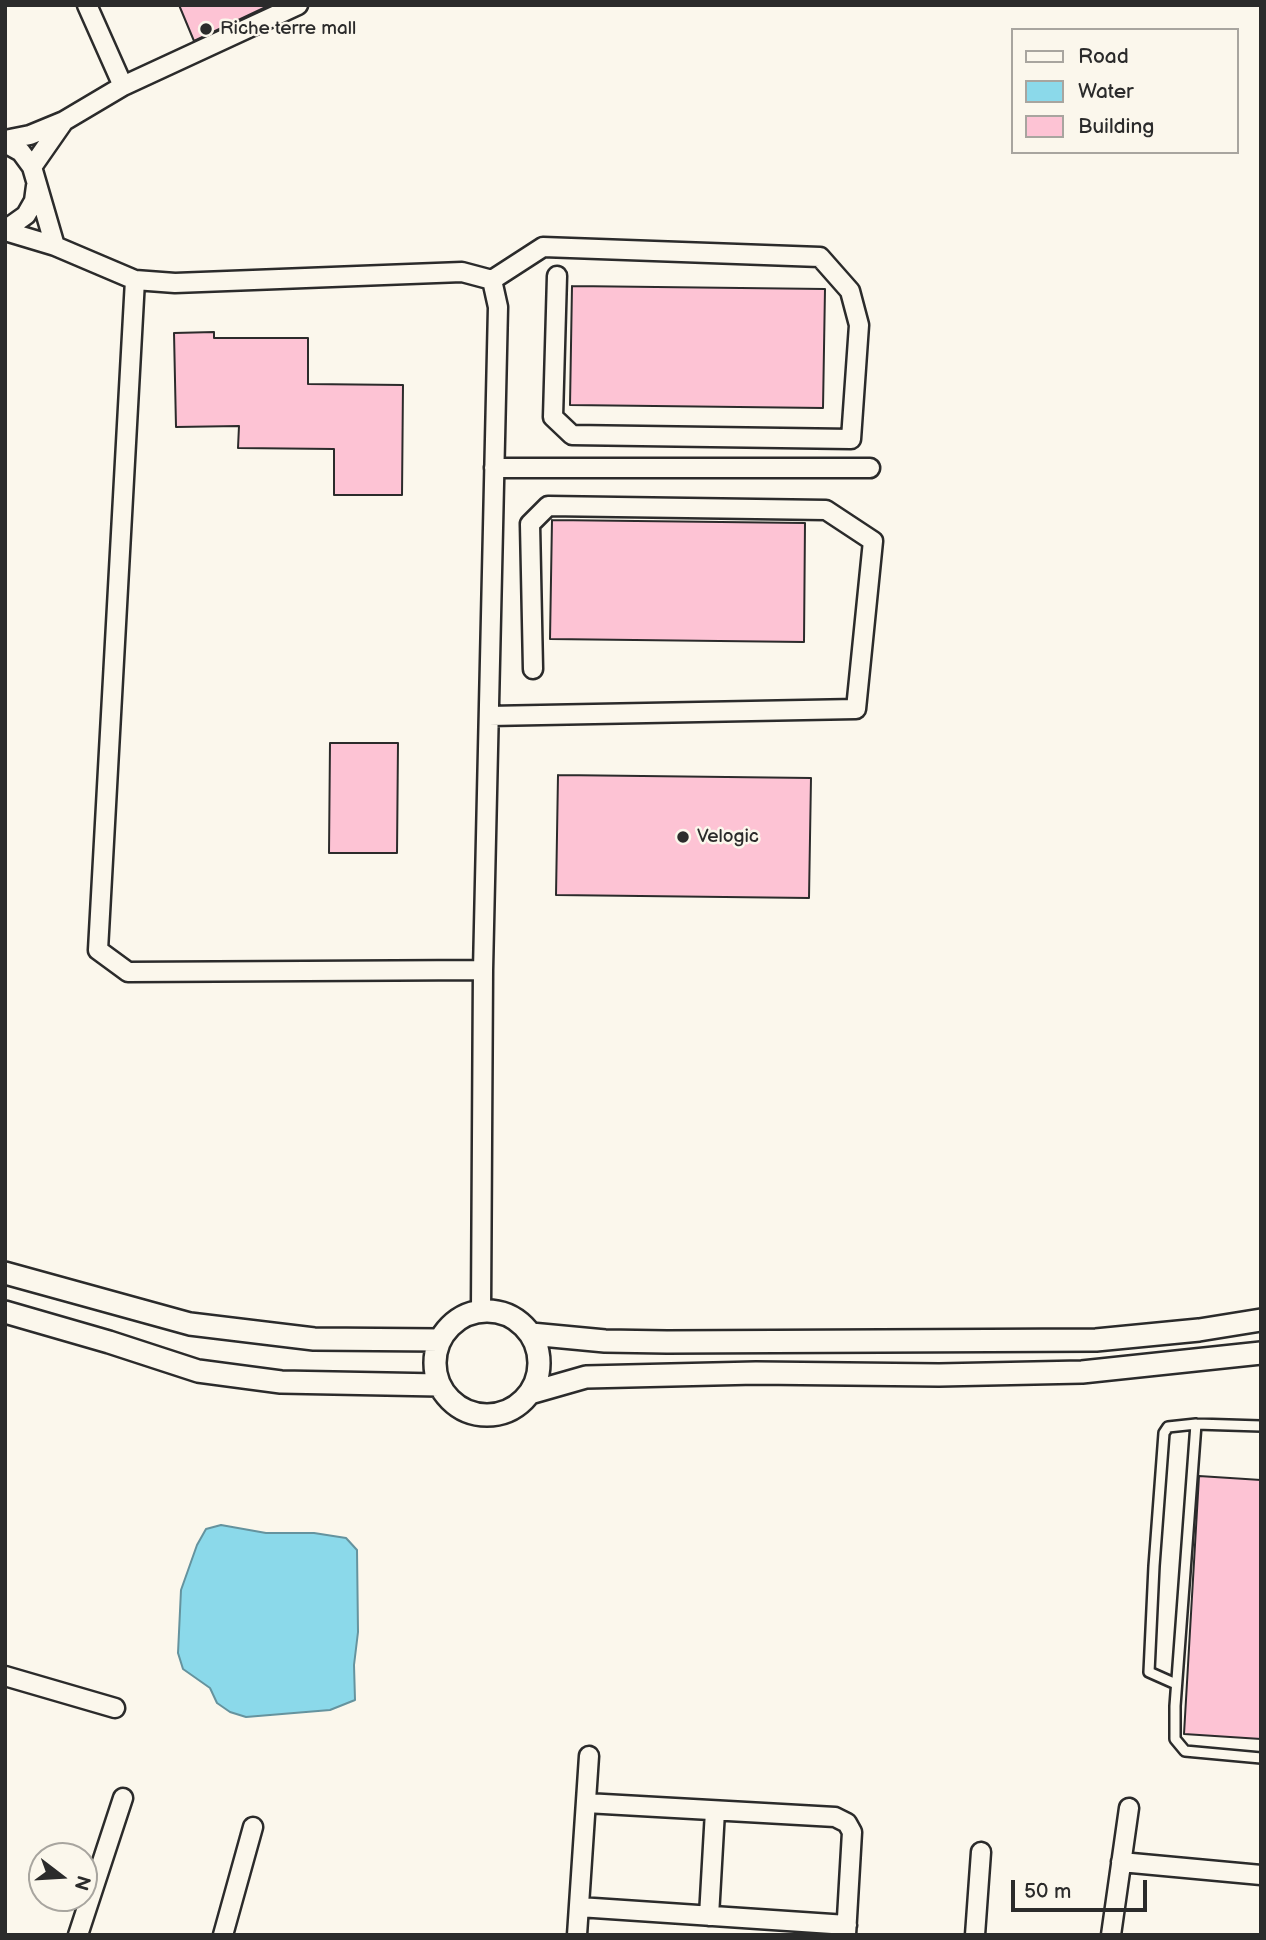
<!DOCTYPE html>
<html>
<head>
<meta charset="utf-8">
<style>
	body { margin:0 }
	#map { position:relative; width:1266px; height:1940px; overflow:hidden; background:#fbf7ec; font-family:"Balsamiq Sans",sans-serif }
	canvas { display:block }
	.frame { position:absolute; inset:0; border:7px solid #2b2b2b; pointer-events:none }
	.legend { position:absolute; left:1011px; top:28px; width:228px; height:126px; box-sizing:border-box; background:#fbf7ec; border:2px solid #a8a59f; margin:0; padding:9px 12px; list-style:none; font-size:21px; color:#2b2b2b }
	.legend li { display:flex; align-items:center; gap:14px; height:35px }
	.legend b { width:35px; border:2px solid #a8a59f }
	.north { position:absolute; left:28px; top:1842px; width:70px; height:70px; box-sizing:border-box; background:#fbf7ec; border:2px solid #a8a59f; border-radius:50%; rotate:107deg; font-size:19px; font-weight:700; line-height:28px; text-align:center; color:#2b2b2b }
	.north::after { content:''; display:block; margin:auto; width:24px; height:32px; background:#2b2b2b; clip-path:polygon(50% 0,100% 100%,50% 72%,0 100%) }
	.scale { position:absolute; left:1011px; top:1880px; width:136px; height:32px; box-sizing:border-box; border:4px solid #2b2b2b; border-top:0; padding-left:9px; font-size:21px; line-height:24px; white-space:nowrap; color:#2b2b2b; -webkit-text-stroke:5px #fbf7ec; paint-order:stroke }
</style>
</head>
<body>
<div id="map">
<canvas width="1266" height="1940"></canvas>
<div class="frame"></div>
<ul class="legend">
<li><b style="height:9px;background:#fbf7ec"></b>Road</li>
<li><b style="height:19px;background:#8bd9ea"></b>Water</li>
<li><b style="height:19px;background:#fdc3d4"></b>Building</li>
</ul>
<div class="north">N</div>
<div class="scale">50 m</div>
</div>
<script>
const ctx = document.querySelector('canvas').getContext('2d');
ctx.lineJoin = 'round';
function paint(path, color) { ctx.fillStyle = color; ctx.fill(path, 'evenodd'); }
const toPath = rows => new Path2D(rows.map(r => 'M' + r).join(''));
function stroke(path, color, width, dash) { ctx.strokeStyle = color; ctx.lineWidth = width; ctx.lineCap = dash ? 'butt' : 'round'; ctx.setLineDash(dash || []); ctx.stroke(path); }
function write(font, color, halo, rows, align = 'center') {
  ctx.font = font + ' "Balsamiq Sans",sans-serif'; ctx.lineWidth = 5; ctx.setLineDash([]); ctx.textBaseline = 'middle'; ctx.strokeStyle = halo; ctx.fillStyle = color; for (const [text, x, y, turn = 0] of rows) {
    ctx.save(); ctx.translate(x, y); ctx.rotate((+turn || 0) * Math.PI / 180); ctx.textAlign = isNaN(turn) ? turn : align; if (halo) ctx.strokeText(text, 0, 0); ctx.fillText(text, 0, 0); ctx.restore();
  }
}
const water = toPath([
	[221,1525,266,1533,314,1533,346,1538,357,1550,358,1632,354,1665,355,1700,330,1710,246,1717,230,1712,217,1703,210,1688,183,1669,178,1653,181,1590,197,1545,206,1529,221,1525]
]);
paint(water, '#8bd9ea');
stroke(water, '#65939e', 2);
const building = toPath([
	[179,5,270,5,194,41,179,5],
	[572,286,825,289,823,408,570,405,572,286],
	[214,332,214,338,308,338,308,384,403,385,402,495,334,495,334,449,238,448,239,426,176,427,174,333,214,332],
	[552,520,805,523,804,642,550,639,552,520],
	[330,743,398,743,397,853,329,853,330,743],
	[558,775,811,778,809,898,556,895,558,775],
	[1199,1476,1261,1480,1261,1739,1184,1734,1199,1476]
]);
paint(building, '#fdc3d4');
stroke(building, '#2b2b2b', 2);
const service = toPath([
	[1196,1424,1175,1706,1175,1739,1185,1751,1261,1758],
	[1176,1684,1149,1672,1154,1566,1164,1433,1168,1427,1196,1424,1261,1426]
]);
const minor = toPath([
	[123,86,298,5],
	[5,140,30,135,64,121,123,86,87,5],
	[5,143,21,152,32,167,55,246],
	[32,167,64,121],
	[5,230,26,215,34,201,36,186],
	[5,231,55,246,135,280,175,283,462,272,492,280,543,247,820,257,850,291,859,325,851,439,572,435,553,417,557,276],
	[135,280,98,950,128,972,483,970],
	[494,468,870,468],
	[489,716,856,709,873,541,826,510,548,506,530,524,533,669],
	[481,1309,483,970,498,307,492,280],
	[5,1676,115,1708],
	[586,1803,835,1817,847,1823,852,1832,846,1935],
	[1121,1862,1261,1875],
	[579,1907,847,1925],
	[709,1916,715,1811],
	[78,1935,123,1798],
	[223,1935,253,1827],
	[577,1935,589,1756],
	[975,1935,981,1852],
	[1111,1935,1129,1808]
]);
const tertiary = toPath([
	[5,1273,190,1324,314,1339,440,1340],
	'435 1363a52 52 0 1 1 104 0a52 52 0 1 1-104 0Z',
	[5,1312,109,1342,198,1371,281,1382,439,1385],
	[531,1334,605,1341,667,1342,1096,1340,1199,1330,1261,1320],
	[530,1393,586,1377,756,1373,939,1375,1082,1372,1261,1353]
]);
stroke(service, '#2b2b2b', 14);
stroke(minor, '#2b2b2b', 23);
stroke(tertiary, '#2b2b2b', 26);
stroke(service, '#fbf7ec', 9);
stroke(minor, '#fbf7ec', 18);
stroke(tertiary, '#fbf7ec', 21);
for (const [x, y, r, color] of [
	[206,29,7,"#2b2b2b"],
	[683,837,7,"#2b2b2b"]
]) { const dot = new Path2D(); dot.arc(x, y, r, 0, 2 * Math.PI); ctx.fillStyle = color; ctx.fill(dot); stroke(dot, '#fbf7ec', 2.5); }
write('19px', '#2b2b2b', '#fbf7ec', [
	["Riche terre mall",220,29],
	["Velogic",697,837]
], 'left');
</script>
</body>
</html>
